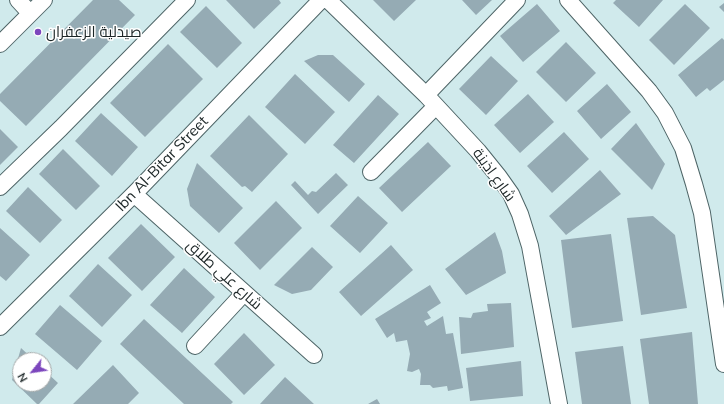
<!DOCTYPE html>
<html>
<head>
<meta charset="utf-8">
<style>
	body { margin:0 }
	#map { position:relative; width:724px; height:404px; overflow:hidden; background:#d0eaec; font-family:Mulish,sans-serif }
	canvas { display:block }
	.north { position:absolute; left:12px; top:352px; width:40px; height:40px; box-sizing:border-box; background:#fff; border:1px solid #a4a8a8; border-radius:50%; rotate:240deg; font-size:11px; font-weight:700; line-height:16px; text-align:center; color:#1b2526 }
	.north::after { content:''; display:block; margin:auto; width:14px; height:18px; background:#7c46bd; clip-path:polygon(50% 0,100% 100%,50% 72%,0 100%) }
</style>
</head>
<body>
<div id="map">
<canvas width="724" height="404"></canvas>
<div class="north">N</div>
</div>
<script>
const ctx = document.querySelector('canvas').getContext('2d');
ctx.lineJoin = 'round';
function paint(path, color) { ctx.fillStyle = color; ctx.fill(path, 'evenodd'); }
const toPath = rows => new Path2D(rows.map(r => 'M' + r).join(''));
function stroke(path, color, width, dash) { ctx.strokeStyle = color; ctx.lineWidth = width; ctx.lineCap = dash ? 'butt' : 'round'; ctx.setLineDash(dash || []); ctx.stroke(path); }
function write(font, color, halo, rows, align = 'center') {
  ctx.font = font + ' Mulish,Cairo,sans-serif'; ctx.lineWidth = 3; ctx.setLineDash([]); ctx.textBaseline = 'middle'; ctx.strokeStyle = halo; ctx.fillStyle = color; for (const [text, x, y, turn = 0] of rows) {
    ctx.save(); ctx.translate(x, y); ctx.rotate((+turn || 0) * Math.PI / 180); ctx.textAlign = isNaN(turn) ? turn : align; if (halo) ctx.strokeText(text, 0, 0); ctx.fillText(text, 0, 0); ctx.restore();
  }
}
paint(toPath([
	[93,0,119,0,135,15,26,126,0,101,0,94],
	[226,0,279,0,281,3,254,29],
	[373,0,416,0,394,21],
	[462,0,492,0,476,15],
	[616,0,663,0,639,27,613,3],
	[724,3,724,12,719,7],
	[537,4,560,31,523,62,500,36],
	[685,4,710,28,674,65,649,40],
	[206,6,242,43,217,68,180,32],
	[722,38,724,40,724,80,710,91,707,88,696,97,678,75],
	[566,42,596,73,566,102,536,72],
	[168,44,203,79,145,137,110,103],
	[318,55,333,55,365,84,349,102,304,61],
	[491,56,518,81,486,115,459,89],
	[295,74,335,112,305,144,265,107],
	[607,84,631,112,601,139,577,111],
	[528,94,554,122,520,153,494,125],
	[378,95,399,114,354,163,333,145],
	[101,113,138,147,112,176,75,141],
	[249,115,288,154,252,192,245,186,242,187,210,156],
	[636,123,665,164,652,190,611,149],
	[0,129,18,147,0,165],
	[564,132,589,159,552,193,527,166],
	[428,142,451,166,402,212,379,188],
	[63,149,100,186,76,210,39,174],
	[197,163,243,208,219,233,190,206,187,189],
	[600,170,621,194,566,235,549,216],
	[336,173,348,185,318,214,291,185,295,181,308,195,312,191,316,192],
	[28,187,62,220,40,243,6,211],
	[358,196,388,223,360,253,330,226],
	[276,201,302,228,260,270,234,243],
	[653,216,675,235,687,308,641,315,627,218],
	[141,224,175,257,142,291,108,258],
	[0,228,30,255,6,281,0,276],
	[495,232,502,251,506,273,466,295,445,269],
	[611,234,623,321,572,328,561,240],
	[391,245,413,270,361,316,339,292],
	[312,247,333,267,311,290,292,294,274,285],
	[98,264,132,295,102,327,69,296],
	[184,268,215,297,182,333,150,305],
	[430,285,441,303,427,312,431,318,424,321,427,326,443,316,446,334,453,333,463,388,448,391,447,386,433,388,430,385,420,385,421,374,419,369,412,372,407,371,410,354,407,340,396,342,394,333,387,338,375,319],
	[511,303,514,347,461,354,459,317,471,318,473,313,488,311,487,304],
	[60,305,102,341,77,370,35,334],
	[144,319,233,402,231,404,184,404,120,344],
	[692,332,698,404,649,404,640,339],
	[244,333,275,365,244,395,214,364],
	[623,346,631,404,582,404,575,352],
	[21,348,34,360,20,360,20,384,44,384,44,370,58,383,39,404,37,404,12,380],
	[521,361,523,396,470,401,466,368],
	[113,365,139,393,128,404,73,404],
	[285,377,314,404,260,404],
	[377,399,380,404,368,404]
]), '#95abb4');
const minor = toPath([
	[18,0,30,13],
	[328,0,426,95,478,151,499,177,511,194,520,214,530,246,559,404],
	[568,0,649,91,665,113,683,148,694,184,702,213,724,364],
	[0,44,44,0],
	[426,95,517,0],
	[371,172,436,106],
	[0,187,61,128,187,0],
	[134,194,314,355],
	[0,327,134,194,321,0],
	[195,346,244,293]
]);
stroke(minor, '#4d6466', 18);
stroke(minor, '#fff', 16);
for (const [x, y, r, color] of [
	[38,32,4,"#7c46bd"]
]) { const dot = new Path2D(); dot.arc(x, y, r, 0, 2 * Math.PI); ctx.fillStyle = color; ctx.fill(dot); stroke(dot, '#fff', 1.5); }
write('15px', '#1b2526', '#fff', [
	["صيدلية الزعفران",46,32]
], 'left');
write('15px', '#1b2526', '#fff', [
	["Ibn Al-Bitar Street",162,164,-46],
	["شارع اذينة",494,175,54],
	["شارع علي طلاق",224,275,42]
]);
</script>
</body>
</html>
